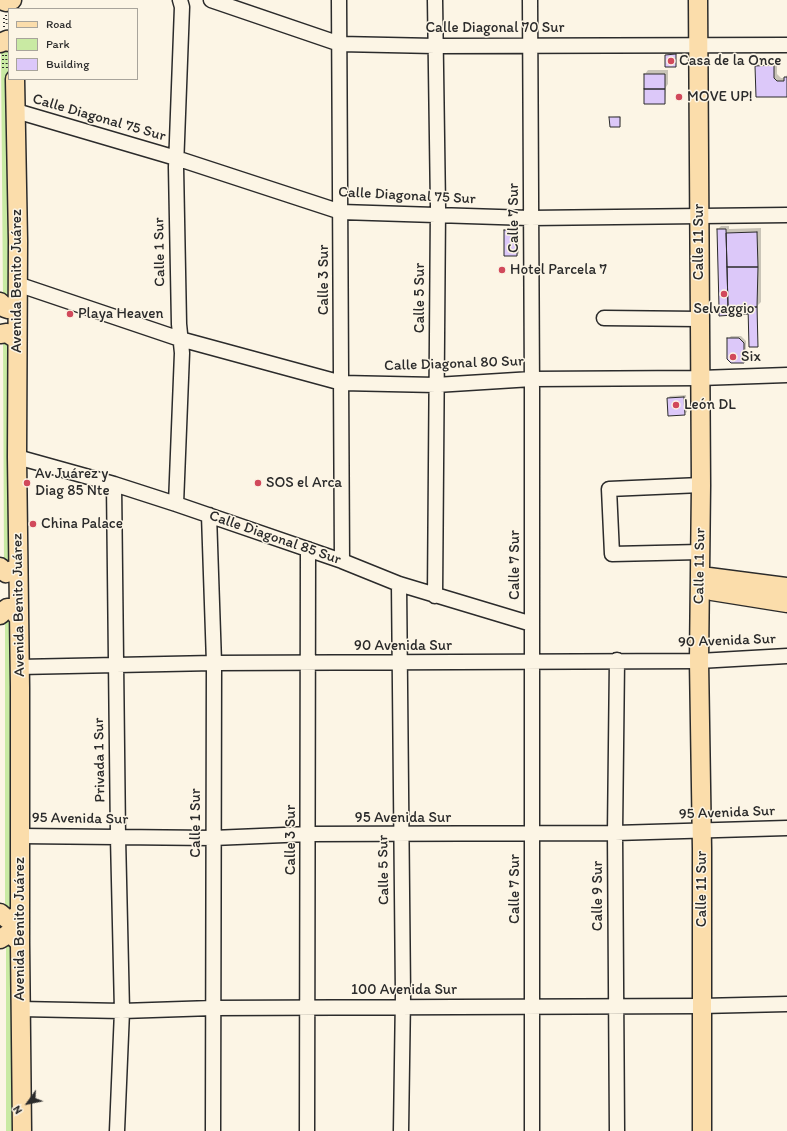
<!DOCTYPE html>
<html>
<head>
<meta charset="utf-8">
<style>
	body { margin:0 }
	#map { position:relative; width:787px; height:1131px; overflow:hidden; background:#fcf5e5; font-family:Itim,sans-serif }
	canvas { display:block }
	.legend { position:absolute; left:8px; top:8px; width:130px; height:72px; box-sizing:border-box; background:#fcf5e5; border:1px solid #a8a49b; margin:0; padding:5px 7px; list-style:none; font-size:12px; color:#2b2b2b }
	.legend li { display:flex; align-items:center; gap:8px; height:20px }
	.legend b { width:20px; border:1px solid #a8a49b }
	.north { position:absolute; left:8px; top:1083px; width:40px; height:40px; -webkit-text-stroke:3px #fcf5e5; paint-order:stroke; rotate:237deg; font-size:11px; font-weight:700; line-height:16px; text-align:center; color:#2b2b2b }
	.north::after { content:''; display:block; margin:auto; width:14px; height:18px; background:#2b2b2b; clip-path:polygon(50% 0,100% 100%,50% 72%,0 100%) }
</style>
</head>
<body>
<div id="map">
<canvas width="787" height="1131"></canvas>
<ul class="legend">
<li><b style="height:5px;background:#fbddab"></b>Road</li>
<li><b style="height:11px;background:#c9eaa3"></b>Park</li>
<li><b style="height:11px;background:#dcc8f9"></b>Building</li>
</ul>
<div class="north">N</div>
</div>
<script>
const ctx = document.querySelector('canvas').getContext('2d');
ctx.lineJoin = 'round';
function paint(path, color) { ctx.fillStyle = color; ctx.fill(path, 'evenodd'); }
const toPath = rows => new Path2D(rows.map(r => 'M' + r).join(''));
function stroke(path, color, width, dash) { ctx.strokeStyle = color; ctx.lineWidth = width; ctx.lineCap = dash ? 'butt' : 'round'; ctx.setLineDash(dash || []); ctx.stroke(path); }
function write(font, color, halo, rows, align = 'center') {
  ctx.font = font + ' Itim,sans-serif'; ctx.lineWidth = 3; ctx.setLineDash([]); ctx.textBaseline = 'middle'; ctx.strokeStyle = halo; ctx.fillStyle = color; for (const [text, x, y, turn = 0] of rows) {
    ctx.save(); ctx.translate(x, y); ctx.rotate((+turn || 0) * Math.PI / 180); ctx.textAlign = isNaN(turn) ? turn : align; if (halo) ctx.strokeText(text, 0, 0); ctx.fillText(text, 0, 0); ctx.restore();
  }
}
paint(toPath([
	[6,48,8,51,9,105,10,302,3,300,1,52],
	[3,339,10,340,11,566,4,566],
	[5,614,13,616,13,911,5,909],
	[12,940,15,1131,6,1131,6,942]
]), '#c9eaa3');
paint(toPath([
	[777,62,777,74,781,78,785,78,787,75,787,96,756,66,760,63],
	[648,70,668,70,668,84,666,87,665,103,645,74],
	[621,116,620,126,610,126,611,117],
	[721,226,729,226,729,229,761,228,761,302,758,305,758,346,749,313,720,315,718,229],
	[507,228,519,229,519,253,517,255,505,231],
	[731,336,741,336,746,341,746,360,744,362,728,339],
	[686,395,687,412,684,414,668,398,670,396]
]), '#0003');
const building = toPath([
	[676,54,676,67,665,67,665,55,676,54],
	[774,65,774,78,777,81,784,81,784,77,787,77,787,97,756,97,755,66,774,65],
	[644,74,665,74,665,89,644,89,644,74],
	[644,89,665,89,665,104,644,104,644,89],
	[609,117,620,117,620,127,610,127,609,117],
	[717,229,726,229,728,307,719,307,717,229],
	[504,230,517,230,517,256,504,256,504,230],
	[757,232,758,267,727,267,726,233,757,232],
	[727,267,758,267,757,307,728,307,727,267],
	[719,307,748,307,748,314,719,316,719,307],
	[748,307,757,307,758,347,749,347,748,307],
	[727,338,739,338,744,343,744,363,731,363,727,359,727,338],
	[684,397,685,415,668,416,667,398,684,397]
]);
paint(building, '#dcc8f9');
stroke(building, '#2b2b2b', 1);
const minor = toPath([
	[211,0,340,44,435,46,787,45],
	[339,0,342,561],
	[435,0,438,207,435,596],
	[530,0,532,390,532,1131],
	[16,111,176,158,341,212,530,218,787,215],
	[17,284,180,339,342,383,436,385,532,379,700,378,787,375],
	[604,318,699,319],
	[17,457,114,484,176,504,342,561,399,584,532,624],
	[114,484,118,837,122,1011,117,1131],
	[176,504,182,353,179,324,176,167,182,7,180,0],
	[209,515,214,663,213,1131],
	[700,552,612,554,609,489,701,485],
	[399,584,403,995,401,1131],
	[19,667,214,663,699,661,787,656],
	[20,836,213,838,308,834,615,833,787,828],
	[20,1009,122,1011,213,1008,701,1006,787,1004],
	[307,1131,308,549],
	[617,1131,615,833,617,660]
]);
const major = toPath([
	[1,0,6,2,12,0],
	[698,0,701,485,699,661,702,849,702,1131],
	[0,43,7,40,9,42],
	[15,79,18,241,17,457,20,687,20,943,22,1131],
	[0,302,5,308,8,309,17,302],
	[0,334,7,333,16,339],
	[0,567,6,573,17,568],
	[701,576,787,587],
	[700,587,712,591,787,603],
	[0,615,7,608,11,608,18,617],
	[0,913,7,919,12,919,20,914],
	[0,939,8,934,12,935,20,943]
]);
stroke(minor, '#2b2b2b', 17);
stroke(major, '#2b2b2b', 21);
stroke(toPath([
	[6,15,7,26],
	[4,27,4,15],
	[3,55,3,71],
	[6,55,7,68]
]), '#2b2b2b', 2, [1, 3]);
stroke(minor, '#fcf5e5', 14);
stroke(major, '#fbddab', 18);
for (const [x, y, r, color] of [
	[671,61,4,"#d1495b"],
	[679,97,4,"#d1495b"],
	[502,270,4,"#d1495b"],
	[724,294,4,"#d1495b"],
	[70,314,4,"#d1495b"],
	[733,357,4,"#d1495b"],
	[676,405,4,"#d1495b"],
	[27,483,4,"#d1495b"],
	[258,483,4,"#d1495b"],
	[33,524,4,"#d1495b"]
]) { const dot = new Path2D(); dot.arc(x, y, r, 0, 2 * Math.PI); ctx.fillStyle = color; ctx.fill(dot); stroke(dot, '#fcf5e5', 1.5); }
write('15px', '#2b2b2b', '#fcf5e5', [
	["Calle Diagonal 70 Sur",495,28],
	["Calle Diagonal 75 Sur",99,118,16],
	["Calle Diagonal 75 Sur",407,196,3],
	["Calle 7 Sur",514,218,-90],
	["Calle 11 Sur",699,242,-90],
	["Calle 1 Sur",160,252,-91],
	["Calle 3 Sur",324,280,-90],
	["Avenida Benito Juárez",17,281,-90],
	["Calle 5 Sur",420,298,-90],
	["Calle Diagonal 80 Sur",454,364,-2],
	["Calle Diagonal 85 Sur",275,538,19],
	["Calle 7 Sur",515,565,-90],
	["Calle 11 Sur",700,566,-89],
	["Avenida Benito Juárez",19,605,-91],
	["90 Avenida Sur",727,641,-2],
	["90 Avenida Sur",403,646],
	["Privada 1 Sur",100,760,-91],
	["95 Avenida Sur",727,813,-2],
	["95 Avenida Sur",403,818],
	["95 Avenida Sur",80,819,1],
	["Calle 1 Sur",196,823,-90],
	["Calle 3 Sur",291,840,-90],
	["Calle 5 Sur",384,870,-91],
	["Calle 7 Sur",515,889,-90],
	["Calle 11 Sur",702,889,-90],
	["Calle 9 Sur",598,896,-90],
	["Avenida Benito Juárez",20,929,-90],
	["100 Avenida Sur",404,990]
]);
write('15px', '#2b2b2b', '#fcf5e5', [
	["Casa de la Once",679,61],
	["MOVE UP!",687,97],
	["Hotel Parcela 7",510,270],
	["Selvaggio",724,309,"center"],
	["Playa Heaven",78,314],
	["Six",741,357],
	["León DL",684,405],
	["Av Juárez y",35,474],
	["Diag 85 Nte",35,491],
	["SOS el Arca",266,483],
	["China Palace",41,524]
], 'left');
</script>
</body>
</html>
